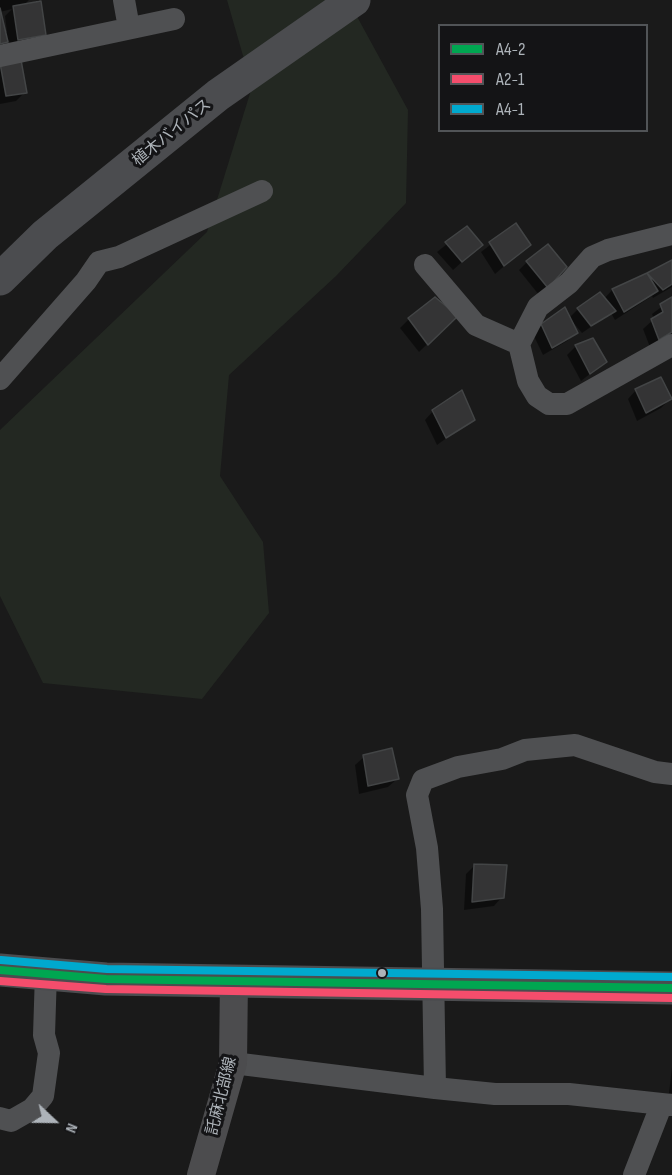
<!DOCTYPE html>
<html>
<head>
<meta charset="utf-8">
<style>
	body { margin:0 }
	#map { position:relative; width:672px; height:1175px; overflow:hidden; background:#1a1a1a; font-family:"Sofia Sans Condensed",sans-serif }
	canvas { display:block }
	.legend { position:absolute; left:438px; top:24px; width:210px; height:108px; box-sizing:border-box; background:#141416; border:2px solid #515457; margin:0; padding:8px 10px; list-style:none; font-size:18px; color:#adb3b9 }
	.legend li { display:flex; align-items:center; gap:12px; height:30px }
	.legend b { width:30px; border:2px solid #515457 }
	.north { position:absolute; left:24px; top:1091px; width:60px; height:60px; -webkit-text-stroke:4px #141416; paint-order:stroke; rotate:112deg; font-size:16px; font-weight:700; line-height:24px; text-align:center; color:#adb3b9 }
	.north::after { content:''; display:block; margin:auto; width:21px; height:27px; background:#adb3b9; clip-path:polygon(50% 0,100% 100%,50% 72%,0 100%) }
</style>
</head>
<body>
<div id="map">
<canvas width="672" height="1175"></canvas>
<ul class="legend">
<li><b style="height:8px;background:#00a651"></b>A4-2</li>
<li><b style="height:8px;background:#f44d6c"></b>A2-1</li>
<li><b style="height:8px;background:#00a9ce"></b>A4-1</li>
</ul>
<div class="north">N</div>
</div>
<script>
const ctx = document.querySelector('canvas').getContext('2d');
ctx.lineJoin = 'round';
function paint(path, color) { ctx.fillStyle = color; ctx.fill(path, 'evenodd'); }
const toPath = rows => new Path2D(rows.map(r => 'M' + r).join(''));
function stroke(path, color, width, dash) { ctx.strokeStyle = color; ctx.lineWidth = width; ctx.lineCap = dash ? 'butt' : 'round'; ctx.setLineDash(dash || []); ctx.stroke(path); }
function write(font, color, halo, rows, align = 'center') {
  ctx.font = font + ' "Sofia Sans Condensed","Noto Sans JP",sans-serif'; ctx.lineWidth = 6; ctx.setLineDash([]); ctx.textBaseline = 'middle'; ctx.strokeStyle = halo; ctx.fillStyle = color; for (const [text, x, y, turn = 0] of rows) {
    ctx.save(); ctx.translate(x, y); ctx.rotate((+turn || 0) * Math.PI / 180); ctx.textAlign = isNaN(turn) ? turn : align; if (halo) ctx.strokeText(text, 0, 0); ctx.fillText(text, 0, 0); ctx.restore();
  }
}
paint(toPath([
	[227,0,348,0,408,110,406,203,336,276,229,375,220,476,263,542,269,613,202,699,43,683,0,596,0,430,207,232,252,87]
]), '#232822');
paint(toPath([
	[0,0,29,0,23,6,39,0,45,35,10,48,9,40,0,48],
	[12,9,5,16,7,32,5,33,0,12],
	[0,65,25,92,16,101,0,104],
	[516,225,529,245,495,274,481,252],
	[467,228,472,253,453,270,437,252],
	[527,262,565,267,539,295,519,270],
	[672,262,672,287,653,298,652,296,615,320,611,313,582,333,571,320,576,332,567,341,543,355,533,334,542,325,564,309,569,318,578,309,604,299,612,290],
	[672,299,672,334,650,347,643,329,654,319,652,314],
	[456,316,419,352,400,328,409,319],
	[576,346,605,362,581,381,567,355],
	[636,390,670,399,661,408,637,421,628,399],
	[433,411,473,419,437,445,425,420],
	[364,757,397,779,388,787,359,794,355,765],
	[475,865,502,897,494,906,464,910,466,874],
	[672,1067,672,1093,669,1093]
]), '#0007');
const building = toPath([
	[41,1,46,35,18,40,13,6,41,1],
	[0,8,8,42,0,44,0,8],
	[21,60,27,93,6,96,0,63,21,60],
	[516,223,531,245,504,266,489,242,516,223],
	[467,226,483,245,462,262,445,242,467,226],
	[548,244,567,267,548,288,526,261,548,244],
	[672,260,672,284,663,290,647,273,672,260],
	[647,273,658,291,624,312,612,289,647,273],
	[600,292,616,311,591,326,577,308,600,292],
	[435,297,458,316,428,345,408,318,435,297],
	[672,297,672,332,659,340,651,319,663,312,660,304,672,297],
	[565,307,578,333,552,348,541,324,565,307],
	[593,338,607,362,590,374,575,345,593,338],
	[661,377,672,399,646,413,635,389,661,377],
	[462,390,475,420,446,438,432,410,462,390],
	[392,748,399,779,368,786,363,755,392,748],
	[474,864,507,865,504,898,472,902,474,864]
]);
paint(building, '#343435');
stroke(building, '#434546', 1.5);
stroke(toPath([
	[124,0,129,28],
	[0,56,174,19],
	[425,265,476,325,519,344,528,381,537,396,549,404,567,404,672,345],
	[519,344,538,307,569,283,592,257,608,250,672,234],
	[0,379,86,281,99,262,119,257,262,191],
	[233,1063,435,1088,495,1094,569,1094,672,1105],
	[435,1088,432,909,427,848,417,795,423,780,458,767,502,759,525,750,575,745,655,772,672,774],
	[0,1118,11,1121,32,1109,43,1096,49,1053,44,1035,46,973],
	[634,1175,659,1111,660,1104]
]), '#4f5052', 22);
stroke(toPath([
	[201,1175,233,1063,234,979]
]), '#4c4c4e', 28);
stroke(toPath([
	[0,279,45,235,218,95,354,0],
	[0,970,106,979,672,988]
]), '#4b4c4f', 33);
stroke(toPath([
	[0,970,106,979,672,988]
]), '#00a651', 8);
stroke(toPath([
	[0,981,106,989,672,998]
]), '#f44d6c', 8);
stroke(toPath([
	[1,960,107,969,672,977]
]), '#00a9ce', 8);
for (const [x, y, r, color] of [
	[382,973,5,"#adb3b9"]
]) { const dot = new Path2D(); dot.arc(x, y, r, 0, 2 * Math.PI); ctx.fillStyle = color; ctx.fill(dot); stroke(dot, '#141416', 2); }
write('16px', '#adb3b9', '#141416', [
	["植木バイパス",172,133,-39],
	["託麻北部線",222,1096,-76]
]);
</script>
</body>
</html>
